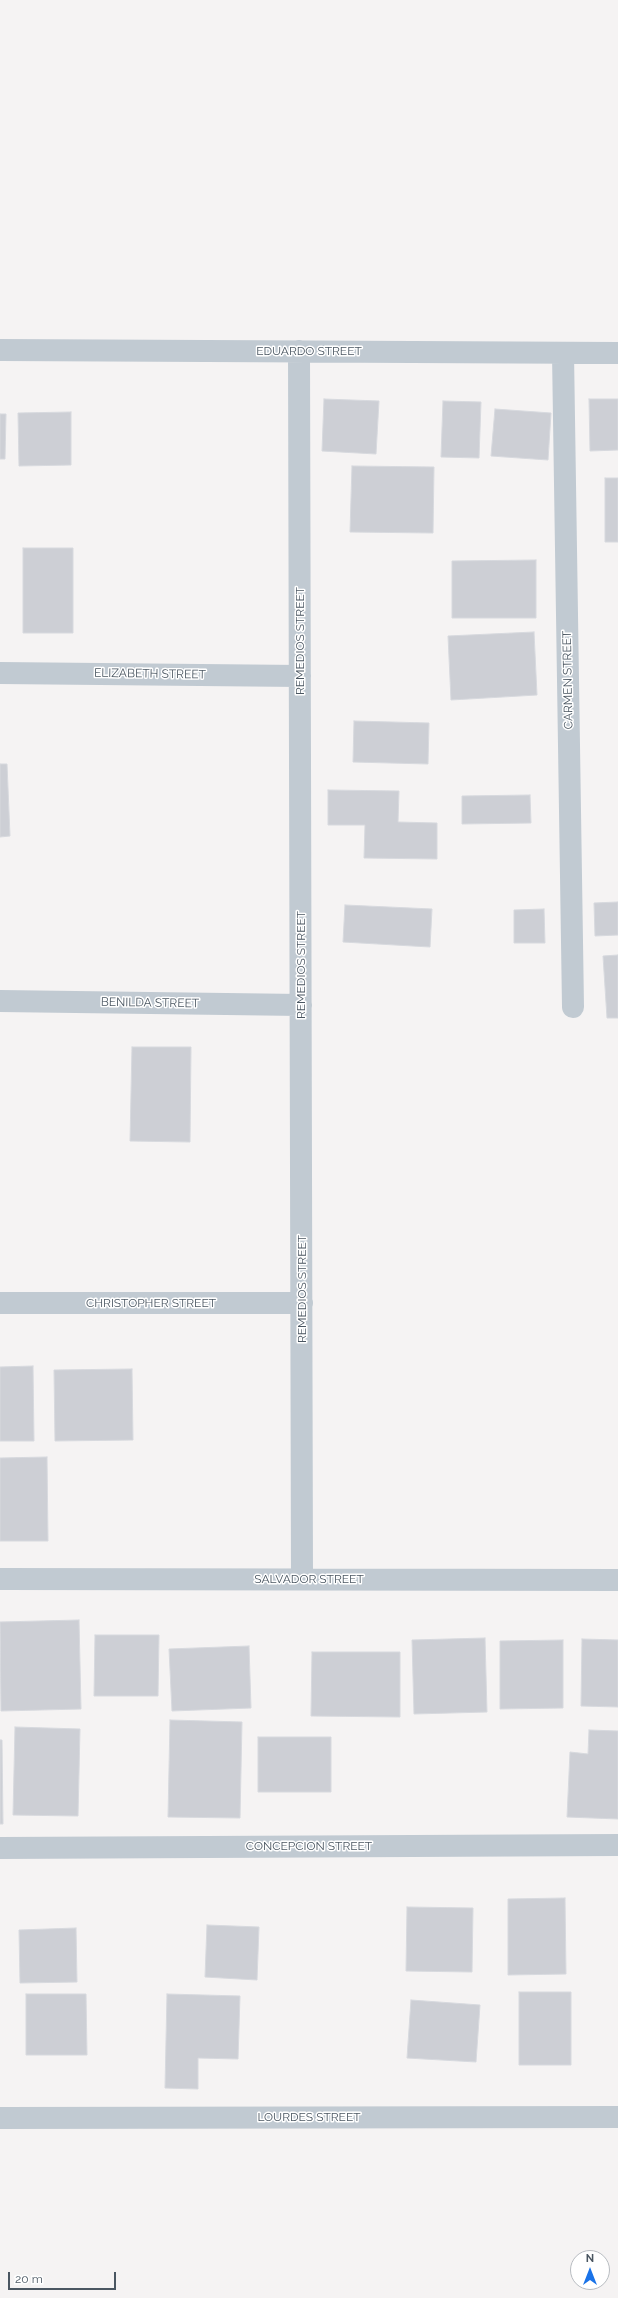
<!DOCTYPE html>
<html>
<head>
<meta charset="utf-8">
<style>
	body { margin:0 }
	#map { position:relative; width:618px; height:2298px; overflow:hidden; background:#f5f3f3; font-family:Raleway,sans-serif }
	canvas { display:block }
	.north { position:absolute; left:570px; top:2250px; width:40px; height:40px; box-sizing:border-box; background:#fff; border:1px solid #b7bbc0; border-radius:50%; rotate:0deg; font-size:11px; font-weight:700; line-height:16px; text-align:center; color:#4a5661 }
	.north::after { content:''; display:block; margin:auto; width:14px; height:18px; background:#1a73e8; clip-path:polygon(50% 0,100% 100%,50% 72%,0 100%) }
	.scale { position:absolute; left:8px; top:2272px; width:108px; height:18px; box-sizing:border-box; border:2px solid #4a5661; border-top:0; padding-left:5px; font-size:12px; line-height:14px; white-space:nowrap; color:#4a5661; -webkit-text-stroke:3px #fff; paint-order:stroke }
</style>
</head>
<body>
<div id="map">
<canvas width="618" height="2298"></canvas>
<div class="north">N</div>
<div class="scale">20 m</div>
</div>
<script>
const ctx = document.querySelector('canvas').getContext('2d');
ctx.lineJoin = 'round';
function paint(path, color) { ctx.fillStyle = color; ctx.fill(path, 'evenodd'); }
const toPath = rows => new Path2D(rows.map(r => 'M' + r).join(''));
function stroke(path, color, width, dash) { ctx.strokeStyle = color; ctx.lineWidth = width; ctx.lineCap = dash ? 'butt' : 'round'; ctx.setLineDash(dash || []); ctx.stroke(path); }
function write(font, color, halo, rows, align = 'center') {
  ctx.font = font + ' Raleway,sans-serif'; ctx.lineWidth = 3; ctx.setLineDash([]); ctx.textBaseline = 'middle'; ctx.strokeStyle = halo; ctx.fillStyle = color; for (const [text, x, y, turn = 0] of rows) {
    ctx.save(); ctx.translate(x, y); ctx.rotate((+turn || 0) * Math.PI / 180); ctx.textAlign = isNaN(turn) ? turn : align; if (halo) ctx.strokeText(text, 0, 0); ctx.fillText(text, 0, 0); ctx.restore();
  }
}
const building = toPath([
	[324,399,379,401,376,454,322,451,324,399],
	[589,399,618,399,618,450,590,451,589,399],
	[443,401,481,402,479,458,441,457,443,401],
	[495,409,551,413,548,460,491,456,495,409],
	[71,412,71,465,19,466,18,413,71,412],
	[0,414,6,414,5,459,0,459,0,414],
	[352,466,434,467,433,533,350,532,352,466],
	[605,478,618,478,618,542,605,542,605,478],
	[23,548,73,548,73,633,23,633,23,548],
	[536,560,536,618,452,618,452,561,536,560],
	[534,632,537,695,451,700,448,636,534,632],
	[354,721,429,723,428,764,353,762,354,721],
	[0,764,7,764,10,836,0,837,0,764],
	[328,790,399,791,398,822,437,823,437,859,364,858,365,825,328,825,328,790],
	[530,795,531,823,462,824,462,796,530,795],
	[618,902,618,935,595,936,594,903,618,902],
	[345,905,432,909,430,947,343,942,345,905],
	[544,909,545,943,514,943,514,910,544,909],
	[618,955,618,1018,607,1018,603,956,618,955],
	[132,1047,191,1047,190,1142,130,1141,132,1047],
	[33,1366,34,1441,0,1441,0,1367,33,1366],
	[132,1369,133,1440,55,1441,54,1370,132,1369],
	[47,1457,48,1541,0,1541,0,1458,47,1457],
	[79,1620,81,1709,1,1711,0,1622,79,1620],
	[95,1635,159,1635,158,1696,94,1696,95,1635],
	[485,1638,487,1712,414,1714,412,1640,485,1638],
	[582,1639,618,1640,618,1707,581,1706,582,1639],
	[563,1640,563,1708,500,1709,500,1641,563,1640],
	[249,1646,251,1708,172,1711,169,1649,249,1646],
	[312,1652,400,1652,400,1717,311,1716,312,1652],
	[170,1720,242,1722,240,1818,168,1817,170,1720],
	[15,1727,80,1729,78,1816,13,1815,15,1727],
	[589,1730,618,1731,618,1819,567,1817,570,1752,588,1754,589,1730],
	[258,1737,331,1737,331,1792,258,1792,258,1737],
	[0,1740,2,1740,3,1824,0,1824,0,1740],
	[565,1898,566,1974,508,1975,508,1899,565,1898],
	[407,1907,473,1908,472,1972,406,1971,407,1907],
	[207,1925,259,1927,257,1980,205,1977,207,1925],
	[76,1928,77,1982,20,1983,19,1930,76,1928],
	[519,1992,571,1992,571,2065,519,2065,519,1992],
	[26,1994,86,1994,87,2055,26,2055,26,1994],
	[167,1994,240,1996,238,2059,198,2058,198,2089,165,2088,167,1994],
	[411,2000,480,2005,476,2062,407,2058,411,2000]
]);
paint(building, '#cdcfd5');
stroke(building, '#d7d9de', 1);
stroke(toPath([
	[0,350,618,353],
	[299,351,302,1579],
	[563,353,573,1007],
	[0,673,300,676],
	[0,1001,301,1005],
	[0,1303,302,1303],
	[0,1579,618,1580],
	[0,1848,618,1845],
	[0,2118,618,2117]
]), '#c1cad2', 22);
write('12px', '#4a5661', '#fff', [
	["EDUARDO STREET",309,351],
	["REMEDIOS STREET",300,641,-90],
	["ELIZABETH STREET",150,674,1],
	["CARMEN STREET",568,680,-91],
	["REMEDIOS STREET",301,965,-90],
	["BENILDA STREET",150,1003,1],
	["REMEDIOS STREET",302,1289,-90],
	["CHRISTOPHER STREET",151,1303],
	["SALVADOR STREET",309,1579],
	["CONCEPCION STREET",309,1846],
	["LOURDES STREET",309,2117]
]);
</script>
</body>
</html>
